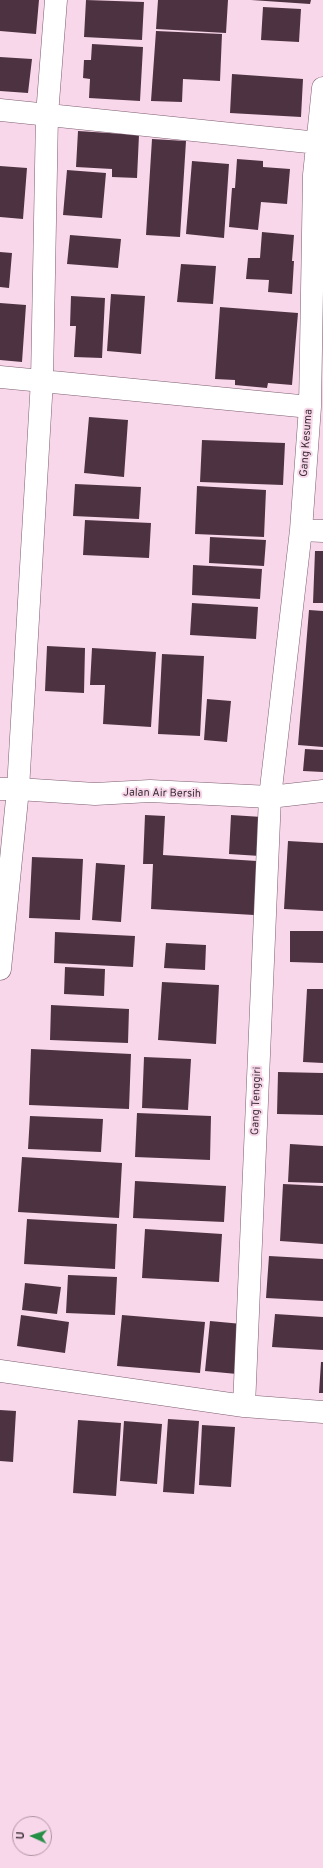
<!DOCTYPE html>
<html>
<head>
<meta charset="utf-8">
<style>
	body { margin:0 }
	#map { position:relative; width:323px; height:1868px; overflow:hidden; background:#f9d7ea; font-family:Overpass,sans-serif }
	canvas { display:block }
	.north { position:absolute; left:12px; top:1816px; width:40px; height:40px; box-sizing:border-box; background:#f9d7ea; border:1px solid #ae94a3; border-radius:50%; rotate:273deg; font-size:11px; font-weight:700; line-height:16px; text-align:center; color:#3d3038 }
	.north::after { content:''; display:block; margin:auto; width:14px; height:18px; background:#258f46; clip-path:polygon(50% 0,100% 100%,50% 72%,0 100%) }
</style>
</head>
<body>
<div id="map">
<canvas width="323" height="1868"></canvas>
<div class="north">U</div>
</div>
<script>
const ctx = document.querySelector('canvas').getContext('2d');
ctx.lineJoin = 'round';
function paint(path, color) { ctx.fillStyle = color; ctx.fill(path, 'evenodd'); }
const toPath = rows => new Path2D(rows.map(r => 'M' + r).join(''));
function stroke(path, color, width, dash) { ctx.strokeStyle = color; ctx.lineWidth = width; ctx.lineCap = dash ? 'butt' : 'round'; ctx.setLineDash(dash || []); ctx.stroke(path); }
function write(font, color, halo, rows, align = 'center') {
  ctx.font = font + ' Overpass,sans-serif'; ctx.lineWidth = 4; ctx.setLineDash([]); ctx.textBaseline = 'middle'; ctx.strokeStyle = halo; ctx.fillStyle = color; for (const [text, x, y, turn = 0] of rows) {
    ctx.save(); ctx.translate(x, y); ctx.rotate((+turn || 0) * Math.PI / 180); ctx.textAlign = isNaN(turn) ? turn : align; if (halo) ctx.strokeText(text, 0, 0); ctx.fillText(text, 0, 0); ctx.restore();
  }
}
paint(toPath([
	[0,0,39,0,36,34,0,31],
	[86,0,144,2,142,40,84,37],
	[158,0,228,0,226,33,156,29],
	[251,0,311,0,310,4],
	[263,7,301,9,299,42,261,40],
	[156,31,222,34,220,81,183,79,182,102,151,101],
	[92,44,143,47,140,101,89,98,90,79,83,78,84,60,91,60],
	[0,57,32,59,28,93,0,91],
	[232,74,303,79,301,117,230,113],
	[78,131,139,135,137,178,112,177,112,169,76,167],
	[152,139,186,141,180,237,146,235],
	[237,159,263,161,263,167,290,169,287,204,261,202,258,230,229,227,232,188,235,188],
	[192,161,229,164,224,238,186,234],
	[0,166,27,168,23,219,0,217],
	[67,170,106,173,102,218,63,215],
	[262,232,294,235,292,261,294,261,292,294,268,292,269,280,246,279,248,258,260,258],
	[70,235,121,239,118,268,67,264],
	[0,252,12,253,9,288,0,287],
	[181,264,216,266,213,304,177,302],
	[111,294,145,296,141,354,107,351],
	[71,296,105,298,102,358,74,357,76,326,70,326],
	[0,303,26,305,22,362,0,360],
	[220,307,298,313,292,385,268,383,267,388,235,385,235,380,215,379],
	[89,417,128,420,124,477,84,473],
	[202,440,285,443,283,485,200,482],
	[75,484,141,487,139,519,73,516],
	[197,486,266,490,264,537,195,534],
	[85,520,151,523,149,558,83,555],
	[210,537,266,540,264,566,209,563],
	[315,551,323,551,323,603,313,603],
	[193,565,262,569,260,599,192,595],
	[192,603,258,607,256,639,190,635],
	[309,610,323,611,323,747,298,745],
	[47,646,85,648,84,693,45,691],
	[92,648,156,652,151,727,103,724,105,685,90,685],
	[162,654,204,656,200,736,158,734],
	[207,699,231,701,227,742,204,740],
	[305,749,323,750,323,772,303,771],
	[145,815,165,816,163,855,257,861,254,915,151,909,153,864,143,864],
	[231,815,262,817,260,856,229,854],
	[288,841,323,843,323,911,284,909],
	[32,857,83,859,80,920,29,918],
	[96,863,125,865,121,922,92,920],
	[290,931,323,931,323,963,290,962],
	[55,932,135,936,133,967,54,963],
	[166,943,206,945,205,970,164,968],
	[65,967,105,969,104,996,64,994],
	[162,982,219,985,216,1044,158,1040],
	[307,989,323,989,323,1063,303,1062],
	[51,1005,129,1009,128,1043,50,1040],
	[31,1049,131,1054,129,1109,29,1105],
	[144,1057,191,1059,188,1110,142,1108],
	[278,1072,323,1073,323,1115,277,1114],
	[137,1113,211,1116,210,1160,135,1157],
	[30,1116,103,1119,101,1152,28,1149],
	[290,1144,323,1146,323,1183,288,1182],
	[22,1157,122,1163,119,1218,18,1212],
	[135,1181,226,1186,224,1222,133,1218],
	[283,1184,323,1186,323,1244,280,1241],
	[27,1219,117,1224,115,1269,24,1264],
	[145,1229,222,1234,219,1282,142,1278],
	[269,1256,323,1259,323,1301,266,1298],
	[68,1275,117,1277,115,1315,66,1313],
	[25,1283,61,1287,57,1314,22,1310],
	[275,1314,323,1317,323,1350,272,1347],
	[21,1315,69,1322,65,1353,17,1346],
	[122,1315,205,1322,200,1373,117,1366],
	[210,1321,242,1324,237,1374,205,1371],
	[321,1362,323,1362,323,1393,319,1393],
	[0,1410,16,1411,13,1462,0,1461],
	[168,1419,199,1421,194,1494,163,1492],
	[78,1420,121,1423,116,1496,73,1493],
	[124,1421,162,1424,157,1484,120,1481],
	[202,1425,235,1427,231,1487,199,1485]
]), '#4d3342');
const minor = toPath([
	[0,110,318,143],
	[0,377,310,407],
	[301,530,323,531],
	[0,789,18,789,95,794,150,791,270,797,323,791],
	[0,969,18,789,42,380,47,115,56,0],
	[0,1371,244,1406,323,1412],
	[244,1406,270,797,301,530,310,407,314,175,323,88]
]);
stroke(minor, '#7b5e6f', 23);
stroke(minor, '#fff', 22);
write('11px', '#3d3038', '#f9d7ea', [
	["Gang Kesuma",307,443,-86],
	["Jalan Air Bersih",162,794,1],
	["Gang Tenggiri",257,1101,-88]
]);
</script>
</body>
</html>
